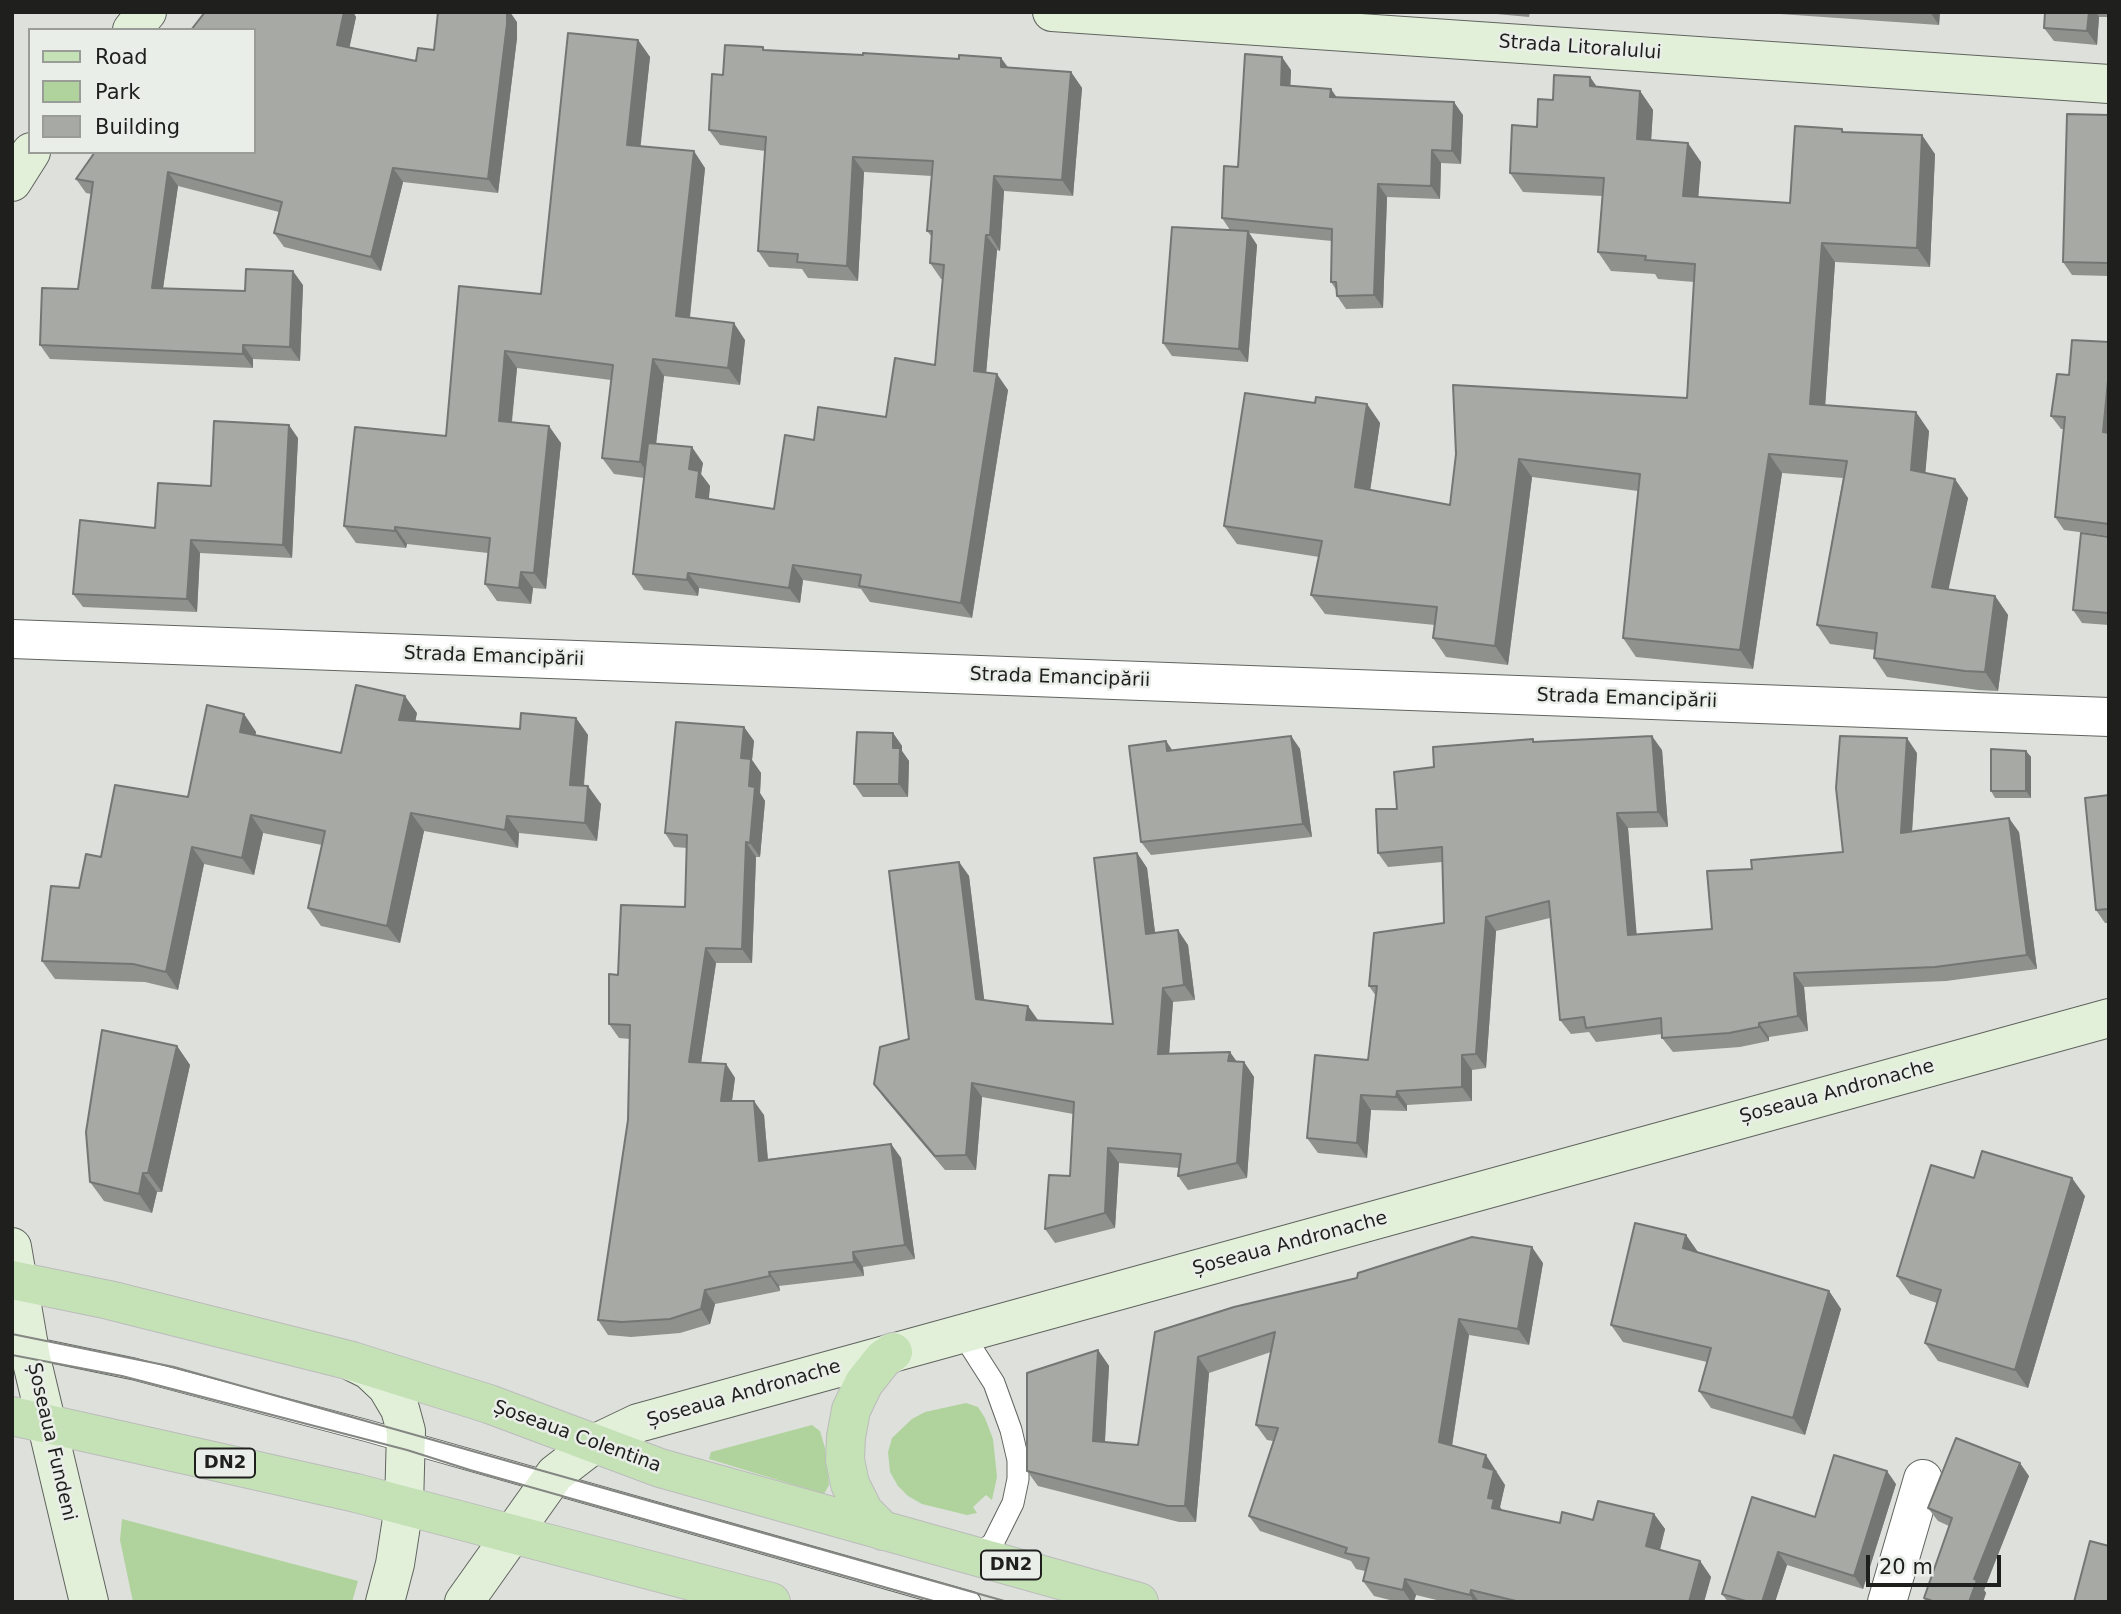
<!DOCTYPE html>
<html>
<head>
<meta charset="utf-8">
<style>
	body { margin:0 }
	#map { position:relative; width:2121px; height:1614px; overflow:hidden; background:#dde0db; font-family:"DejaVu Sans",sans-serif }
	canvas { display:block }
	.frame { position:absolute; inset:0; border:14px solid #1f201e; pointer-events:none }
	.legend { position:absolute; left:28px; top:28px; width:228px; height:126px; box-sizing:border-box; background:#eaeee8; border:2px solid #999c97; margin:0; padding:9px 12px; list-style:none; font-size:21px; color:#1f201e }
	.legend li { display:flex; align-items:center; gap:14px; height:35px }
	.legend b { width:35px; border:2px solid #999c97 }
	.scale { position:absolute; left:1866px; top:1555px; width:135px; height:32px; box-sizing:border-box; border:4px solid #1f201e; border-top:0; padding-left:9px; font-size:21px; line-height:24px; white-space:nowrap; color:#1f201e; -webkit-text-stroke:5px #eaeee8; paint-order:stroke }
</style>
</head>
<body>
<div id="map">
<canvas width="2121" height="1614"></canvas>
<div class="frame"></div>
<ul class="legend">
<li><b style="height:9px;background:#c5e1b6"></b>Road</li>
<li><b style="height:19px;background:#b0d39d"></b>Park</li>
<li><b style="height:19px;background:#a6a9a4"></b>Building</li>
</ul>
<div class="scale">20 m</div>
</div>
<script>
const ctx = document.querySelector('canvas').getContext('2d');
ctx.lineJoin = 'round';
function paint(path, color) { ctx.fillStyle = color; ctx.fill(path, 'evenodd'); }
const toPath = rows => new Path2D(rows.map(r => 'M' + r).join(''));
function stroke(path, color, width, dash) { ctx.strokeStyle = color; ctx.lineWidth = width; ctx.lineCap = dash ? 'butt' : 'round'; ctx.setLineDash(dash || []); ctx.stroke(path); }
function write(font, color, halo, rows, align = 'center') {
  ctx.font = font + ' "DejaVu Sans",sans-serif'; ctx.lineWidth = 5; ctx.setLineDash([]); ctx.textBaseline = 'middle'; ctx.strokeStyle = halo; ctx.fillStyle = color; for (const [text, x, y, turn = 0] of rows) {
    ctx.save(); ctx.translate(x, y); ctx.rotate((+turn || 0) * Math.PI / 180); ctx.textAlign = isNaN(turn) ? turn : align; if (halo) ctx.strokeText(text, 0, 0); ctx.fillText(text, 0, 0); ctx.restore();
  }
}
paint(toPath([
	[966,1403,978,1407,985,1418,993,1439,997,1477,992,1500,986,1495,973,1507,977,1513,967,1515,922,1504,908,1496,898,1486,890,1472,888,1452,892,1438,912,1419,925,1412],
	[812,1425,820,1431,825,1448,829,1485,824,1494,709,1459,711,1452],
	[122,1519,358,1581,352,1602,133,1602,120,1540]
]), '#b0d39d');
const lane = toPath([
	[962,1333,994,1383,1011,1430,1018,1460,1018,1479,1013,1503,993,1543,977,1556],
	[23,1346,134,1369,368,1431,970,1602]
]);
const street = toPath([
	[12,639,2109,717],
	[1887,1602,1923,1479]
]);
const secondary = toPath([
	[1052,12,2109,84],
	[132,30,147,12],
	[12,182,31,152],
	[12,1247,31,1358,89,1602],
	[353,1362,369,1370,387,1387,400,1409,406,1431,404,1506,395,1564,385,1602],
	[464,1602,555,1474,594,1444,638,1423,2109,1018]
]);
const primary = toPath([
	[12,1280,109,1300,352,1361,489,1404,660,1468,1139,1602],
	[12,1416,356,1493,771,1602],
	[883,1531,864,1512,850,1484,845,1460,846,1437,851,1410,864,1383,883,1359,893,1352]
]);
stroke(lane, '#60635e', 23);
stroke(street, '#60635e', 40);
stroke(secondary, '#60635e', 40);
stroke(primary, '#bcbcbc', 40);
stroke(lane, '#fff', 21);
stroke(street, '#fff', 38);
stroke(secondary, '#e2f0da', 38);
stroke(primary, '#c5e1b6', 38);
stroke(toPath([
	[12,1334,174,1367,1008,1602],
	[12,1355,122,1376,407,1450,470,1470,937,1602]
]), '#848682', 2);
paint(toPath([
	[205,12,353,12,356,17,349,48,416,61,434,50,517,22,517,38,498,193,403,182,381,271,284,247,274,233,279,212,178,186,163,288,245,291,303,285,300,361,253,359,253,368,50,359,40,345,78,289,91,194,86,193,76,179,254,152],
	[1475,12,1530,12,1529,17],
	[1751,12,1940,12,1939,25],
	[2045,12,2109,12,2109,17,2099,17,2097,45,2054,41,2044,28],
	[638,40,650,57,640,146,705,168,690,318,745,340,740,385,664,376,656,443,703,463,701,474,710,486,709,499,774,509,814,440,886,417,935,365,943,279,941,279,930,263,932,237,927,231,932,176,864,172,858,281,808,278,802,269,769,267,758,251,765,151,720,145,709,130,723,75,763,47,765,50,863,55,959,59,1001,58,1008,67,1071,72,1082,88,1073,196,1004,191,1000,251,997,250,986,373,1008,390,972,618,870,602,861,589,803,580,800,603,699,588,698,596,644,590,633,574,644,478,614,474,602,458,611,380,517,368,512,422,561,443,546,589,533,588,531,604,497,601,485,584,488,553,407,544,406,548,356,543,344,526,446,436,541,294],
	[1291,70,1290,85,1337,97,1463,115,1461,164,1441,163,1440,199,1387,197,1383,308,1346,309,1337,296,1337,291,1331,282,1332,241,1249,233,1257,245,1248,362,1172,356,1163,343,1230,230,1222,218,1238,167],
	[1590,77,1597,87,1640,91,1653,110,1651,140,1701,162,1698,197,1790,203,1842,129,1844,132,1935,154,1930,267,1835,262,1825,405,1929,431,1925,473,1968,498,1948,589,1995,596,2008,615,1998,691,1978,690,1887,677,1874,658,1875,650,1830,644,1817,625,1843,478,1782,473,1753,669,1636,657,1623,638,1638,491,1532,477,1508,665,1446,657,1433,638,1435,625,1325,614,1311,595,1319,557,1237,544,1224,526,1315,403,1367,404,1380,423,1370,490,1450,505,1456,454,1687,398,1694,282,1658,279,1655,274,1611,271,1598,252,1602,196,1523,192,1510,173,1553,100],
	[2109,115,2109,276,2072,275,2063,262],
	[2109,342,2109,536,2064,530,2055,517,2064,429,2061,429,2051,416,2069,375],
	[298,438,292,558,200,553,197,612,83,607,73,594,155,528,211,486],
	[2109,537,2109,625,2082,623,2073,610],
	[417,713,415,721,520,729,576,718,588,735,584,786,601,804,597,841,519,833,518,848,424,831,400,943,321,926,308,908,322,845,263,833,254,875,204,864,178,990,145,982,55,979,42,961,79,888,101,857,188,797,244,714,256,732,255,736,341,753],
	[744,727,754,741,752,760,761,773,760,793,765,801,760,857,756,857,752,963,716,963,701,1063,726,1064,735,1078,732,1101,764,1115,768,1159,891,1144,901,1158,915,1259,863,1267,864,1276,779,1286,780,1291,715,1304,710,1324,680,1333,631,1337,608,1335,598,1320,628,1120,630,1039,619,1038,609,1024,618,975,685,907,687,848,674,847,665,833],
	[893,733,902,746,902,751,909,761,908,797,863,797,854,784],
	[1291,736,1300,749,1312,837,1151,855,1141,842,1166,741,1173,751],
	[1535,742,1662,750,1668,827,1628,828,1636,935,1712,929,1752,869,1843,852,1917,753,1912,831,2019,832,2037,969,1946,981,1804,987,1808,1031,1769,1037,1769,1041,1740,1047,1673,1052,1662,1038,1662,1034,1596,1042,1589,1032,1571,1034,1560,1020,1550,918,1496,931,1486,1068,1472,1070,1472,1101,1407,1105,1407,1111,1371,1110,1367,1158,1318,1153,1307,1138,1368,1060,1376,996,1369,986,1444,923,1442,862,1388,867,1378,853,1397,809,1434,767],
	[2026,751,2031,757,2031,798,1995,798,1991,791],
	[2109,795,2109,923,2105,923,2096,910],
	[1137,853,1147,868,1155,933,1188,945,1195,1000,1173,1002,1169,1054,1244,1062,1254,1077,1247,1178,1188,1190,1178,1176,1179,1168,1119,1163,1115,1228,1055,1243,1045,1229,1070,1176,1073,1114,982,1097,976,1170,945,1170,885,1099,874,1084,909,1039,959,862,969,876,984,1000,1038,1021,1113,1024],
	[177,1046,190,1065,162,1192,157,1192,152,1213,104,1201,90,1182],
	[1974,1178,2085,1196,2028,1388,1938,1361,1925,1343,1937,1303,1910,1294,1897,1276],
	[1686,1235,1698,1253,1829,1291,1841,1309,1805,1435,1711,1408,1699,1391,1707,1362,1623,1342,1611,1325],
	[1543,1263,1529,1345,1469,1335,1452,1446,1497,1471,1496,1473,1505,1485,1500,1507,1501,1510,1560,1523,1654,1514,1665,1529,1660,1550,1700,1561,1711,1577,1704,1602,1445,1602,1416,1595,1414,1602,1398,1602,1374,1596,1363,1581,1365,1571,1356,1569,1351,1561,1260,1531,1249,1516,1273,1441,1267,1440,1256,1425,1271,1352,1209,1373,1196,1522,1179,1522,1038,1486,1027,1471,1098,1350,1109,1366,1105,1442,1138,1445,1155,1332],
	[2029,1476,1984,1590,1986,1593,1983,1602,1926,1602,1924,1598,1949,1526,1938,1521,1928,1508],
	[1896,1484,1863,1589,1787,1565,1775,1602,1728,1602,1722,1594,1815,1517]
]), '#8f918d');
paint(toPath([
	[344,12,353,12,356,17,347,59,337,45],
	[507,12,510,12,517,22,517,38,498,193,488,179],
	[1930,12,1940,12,1939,25],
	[2089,12,2096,12,2099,17,2097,45,2087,31],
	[638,40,650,57,639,161,627,145],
	[1282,57,1291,70,1290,98,1281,85],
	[1001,58,1012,74,1001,67],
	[1071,72,1082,88,1073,196,1062,180],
	[1590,77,1603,96,1590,86],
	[1331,89,1340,102,1330,97],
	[1640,91,1653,110,1650,158,1637,139],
	[1454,102,1463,115,1461,164,1452,151],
	[1922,135,1935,154,1930,267,1917,248],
	[1688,143,1701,162,1697,215,1683,196],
	[1432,150,1441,163,1440,199,1431,186],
	[694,151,705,168,688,333,676,316],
	[853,157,864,172,858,281,847,266],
	[393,168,403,182,381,271,371,257],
	[168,172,178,186,161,302,152,288],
	[994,176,1004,191,1000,251,990,235],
	[1378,184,1387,197,1383,308,1374,295],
	[1248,231,1257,245,1248,362,1239,349],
	[986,235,997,250,985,386,974,371],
	[1822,243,1835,262,1824,423,1810,404],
	[293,271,303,285,300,361,290,347],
	[734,323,745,340,740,385,728,368],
	[243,345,253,359,253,368,243,354],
	[505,351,517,368,510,437,499,421],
	[653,359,664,376,652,479,640,462],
	[2109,370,2109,440,2103,432],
	[997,374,1008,390,972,618,961,603],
	[1367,404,1380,423,1368,505,1355,487],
	[1916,412,1929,431,1924,489,1911,470],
	[289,425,298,438,292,558,283,545],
	[549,426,561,443,546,589,534,573],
	[692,447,703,463,701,474,710,486,707,513,696,497,689,469],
	[1769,454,1782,473,1753,669,1740,650],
	[1519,459,1532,477,1508,665,1495,646],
	[1955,479,1968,498,1945,606,1932,587],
	[395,527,407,544,406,548,395,531],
	[191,540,200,553,197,612,187,599],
	[793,565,803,580,800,603,789,588],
	[521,572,533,588,531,604,519,588],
	[688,573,699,588,698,596,687,580],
	[1995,596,2008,615,1998,691,1985,672],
	[405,696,417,713,412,738,399,720],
	[244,714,256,732,252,750,240,732],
	[576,718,588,735,582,802,570,785],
	[744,727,754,741,752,760,761,773,760,793,765,801,760,857,750,843,749,786,741,758],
	[893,733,902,746,902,751,909,761,908,797,899,784,893,748],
	[1291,736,1300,749,1312,837,1303,824],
	[1652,736,1662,750,1668,827,1658,812],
	[1907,738,1917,753,1911,847,1901,833],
	[1166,741,1175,755,1167,751],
	[2026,751,2031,757,2031,798,2026,791],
	[588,786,601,804,597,841,585,823],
	[411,813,424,831,400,943,387,926],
	[1617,813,1628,828,1638,950,1628,935],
	[251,815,263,833,254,875,242,858],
	[507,816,519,833,518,848,505,830],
	[2009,818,2019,832,2037,969,2027,955],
	[746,842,756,857,752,963,742,949],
	[192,847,204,864,178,990,166,972],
	[1137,853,1147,868,1157,948,1146,934],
	[959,862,969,876,986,1014,976,999],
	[1486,917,1496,931,1486,1068,1476,1054],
	[1178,930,1188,945,1195,1000,1184,985],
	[706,948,716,963,699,1076,689,1062],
	[1794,973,1804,987,1808,1031,1798,1016],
	[1163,988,1173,1002,1168,1069,1158,1054],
	[1028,1006,1038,1020,1036,1035,1026,1020],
	[1759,1023,1769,1037,1769,1041,1759,1027],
	[177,1046,190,1065,162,1192,148,1173],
	[1230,1052,1240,1066,1228,1061],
	[1462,1055,1472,1070,1472,1101,1462,1087],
	[1244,1062,1254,1077,1247,1178,1237,1163],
	[726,1064,735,1078,730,1115,721,1101],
	[972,1083,982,1097,976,1170,966,1155],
	[1397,1091,1407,1105,1407,1111,1396,1097],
	[1361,1095,1371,1110,1367,1158,1357,1143],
	[754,1101,764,1115,769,1175,759,1161],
	[891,1144,901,1158,915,1259,905,1245],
	[1108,1148,1119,1163,1115,1228,1105,1213],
	[143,1173,157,1192,152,1213,139,1194],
	[2072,1178,2085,1196,2028,1388,2015,1370],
	[1686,1235,1698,1252,1695,1266,1683,1248],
	[1532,1247,1543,1263,1529,1345,1518,1329],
	[853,1252,863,1267,864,1276,854,1262],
	[769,1272,779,1286,780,1291,770,1276],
	[705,1290,715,1304,710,1324,701,1309],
	[1829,1291,1841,1309,1805,1435,1793,1418],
	[1459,1319,1469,1335,1450,1458,1439,1442],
	[1098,1350,1109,1366,1104,1456,1093,1441],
	[1198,1357,1209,1373,1196,1522,1185,1506],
	[1486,1455,1505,1485,1500,1507,1505,1514,1492,1508,1488,1498,1483,1467],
	[2020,1463,2029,1476,1984,1590,1986,1593,1983,1602,1969,1602,1974,1579],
	[1887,1471,1896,1484,1863,1589,1854,1576],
	[1654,1514,1665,1529,1657,1561,1646,1546],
	[1778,1552,1787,1565,1775,1602,1762,1602],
	[1700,1561,1711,1577,1704,1602,1689,1602],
	[1405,1579,1416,1595,1414,1602,1411,1602,1403,1590],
	[1471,1590,1479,1602,1474,1602,1470,1595]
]), '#747673');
const building = toPath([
	[205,12,344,12,337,45,416,61,418,48,434,50,438,12,507,12,507,24,488,179,393,168,371,257,274,233,282,202,168,172,152,288,245,291,246,269,293,271,290,347,243,345,243,354,40,345,42,288,78,289,93,182,76,179,95,152,254,152,254,30,191,30,205,12],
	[2045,12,2089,12,2087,31,2044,28,2045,12],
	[568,33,638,40,627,145,694,151,676,316,734,323,728,368,653,359,640,462,602,458,613,365,505,351,499,421,549,426,534,573,521,572,519,588,485,584,490,538,395,527,395,531,344,526,355,427,446,436,459,286,541,294,568,33],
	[725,45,763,47,763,50,863,55,863,53,959,59,959,55,1001,58,1001,67,1071,72,1062,180,994,176,990,235,986,235,974,371,997,374,961,603,859,586,861,575,793,565,789,588,688,573,687,580,633,574,648,443,692,447,689,469,699,471,696,497,774,509,785,435,814,440,818,407,886,417,895,358,935,365,944,265,930,263,932,231,927,231,933,161,853,157,847,266,797,262,798,254,758,251,766,137,709,130,712,74,723,75,725,45],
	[1245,54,1282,57,1281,85,1331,89,1330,97,1454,102,1452,151,1432,150,1431,186,1378,184,1374,295,1337,296,1336,282,1331,282,1332,229,1222,218,1224,166,1238,167,1245,54],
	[1554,75,1590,77,1590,86,1640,91,1637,139,1688,143,1683,196,1790,203,1795,126,1842,129,1842,132,1922,135,1917,248,1822,243,1810,404,1916,412,1911,470,1955,479,1932,587,1995,596,1985,672,1965,671,1874,658,1877,633,1817,625,1847,461,1769,454,1740,650,1623,638,1640,474,1519,459,1495,646,1433,638,1437,607,1311,595,1322,541,1224,526,1245,393,1315,403,1316,397,1367,404,1355,487,1450,505,1456,454,1453,385,1687,398,1695,264,1645,260,1646,256,1598,252,1604,178,1510,173,1512,125,1537,127,1538,99,1553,100,1554,75],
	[2067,114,2109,115,2109,263,2063,262,2067,114],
	[1172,227,1248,231,1239,349,1163,343,1172,227],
	[2072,340,2109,342,2109,370,2103,432,2109,433,2109,524,2055,517,2065,417,2051,416,2057,374,2069,375,2072,340],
	[214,421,289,425,283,545,191,540,187,599,73,594,80,520,155,528,158,483,211,486,214,421],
	[2081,533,2109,537,2109,613,2073,610,2081,533],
	[356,685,405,696,399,720,520,729,521,713,576,718,570,785,588,786,585,823,507,816,505,830,411,813,387,926,308,908,325,831,251,815,242,858,192,847,166,972,133,964,42,961,51,886,79,888,86,854,101,857,115,785,188,797,207,705,244,714,240,732,341,753,356,685],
	[676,722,744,727,741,758,751,759,749,786,755,787,750,843,746,842,742,949,706,948,689,1062,726,1064,721,1101,754,1101,759,1161,891,1144,905,1245,853,1252,854,1262,769,1272,770,1276,705,1290,701,1309,670,1319,622,1322,598,1320,628,1120,630,1025,609,1024,609,974,618,975,621,905,685,907,687,835,665,833,676,722],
	[857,732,893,733,893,748,900,748,899,784,854,784,857,732],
	[1291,736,1303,824,1141,842,1129,746,1166,741,1167,751,1291,736],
	[1652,736,1658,812,1617,813,1628,935,1712,929,1707,871,1752,869,1751,860,1843,852,1836,788,1840,736,1907,738,1901,833,2009,818,2027,955,1935,967,1794,973,1798,1016,1759,1023,1759,1027,1729,1033,1662,1038,1661,1018,1586,1028,1584,1017,1560,1020,1549,901,1486,917,1476,1054,1462,1055,1462,1087,1397,1091,1396,1097,1361,1095,1357,1143,1307,1138,1315,1055,1368,1060,1377,986,1369,986,1374,933,1444,923,1442,847,1378,853,1376,809,1397,809,1394,772,1434,767,1433,747,1533,739,1533,742,1652,736],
	[1991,749,2026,751,2026,791,1991,791,1991,749],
	[2109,795,2109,909,2096,910,2085,798,2109,795],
	[1137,853,1146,934,1178,930,1184,985,1163,988,1158,1054,1230,1052,1228,1061,1244,1062,1237,1163,1178,1176,1181,1154,1108,1148,1105,1213,1045,1229,1049,1175,1070,1176,1074,1102,972,1083,966,1155,935,1156,874,1084,880,1047,909,1039,889,871,959,862,976,999,1028,1006,1026,1020,1113,1024,1094,858,1137,853],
	[102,1030,177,1046,148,1173,143,1173,139,1194,90,1182,86,1132,102,1030],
	[1982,1151,2072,1178,2015,1370,1925,1343,1941,1290,1897,1276,1931,1165,1974,1178,1982,1151],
	[1635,1223,1686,1235,1683,1248,1829,1291,1793,1418,1699,1391,1711,1348,1611,1325,1635,1223],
	[1472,1237,1532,1247,1518,1329,1459,1319,1439,1442,1486,1455,1483,1467,1494,1470,1488,1498,1494,1499,1492,1508,1560,1523,1562,1512,1593,1520,1598,1501,1654,1514,1646,1546,1700,1561,1689,1602,1520,1602,1471,1590,1470,1595,1405,1579,1403,1590,1363,1581,1369,1558,1345,1553,1347,1548,1249,1516,1278,1428,1256,1425,1275,1332,1198,1357,1185,1506,1168,1506,1027,1471,1027,1373,1098,1350,1093,1441,1138,1445,1155,1332,1234,1307,1357,1278,1358,1273,1472,1237],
	[1956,1438,2020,1463,1974,1579,1977,1580,1969,1602,1935,1602,1924,1598,1952,1518,1928,1508,1956,1438],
	[1834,1455,1887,1471,1854,1576,1778,1552,1762,1602,1749,1602,1722,1594,1752,1497,1815,1517,1834,1455],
	[2090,1541,2109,1546,2109,1602,2074,1602,2090,1541]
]);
paint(building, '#a6a9a4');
stroke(building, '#747673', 2);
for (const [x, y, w] of [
	[225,1463,60],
	[1011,1565,60]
]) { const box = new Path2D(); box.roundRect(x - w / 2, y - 14.5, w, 29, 5); ctx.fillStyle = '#eaeee8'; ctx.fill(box); stroke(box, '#1f201e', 2); }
write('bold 18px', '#1f201e', null, [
	["DN2",225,1463],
	["DN2",1011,1565]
]);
write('19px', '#1f201e', '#eaeee8', [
	["Strada Litoralului",1580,48,4],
	["Strada Emancipării",494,657,2],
	["Strada Emancipării",1060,678,2],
	["Strada Emancipării",1627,699,2],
	["Șoseaua Andronache",1837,1092,-15],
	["Șoseaua Andronache",1290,1244,-15],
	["Șoseaua Andronache",744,1394,-16],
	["Șoseaua Colentina",577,1437,20],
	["Șoseaua Fundeni",51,1442,77]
]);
</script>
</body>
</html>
